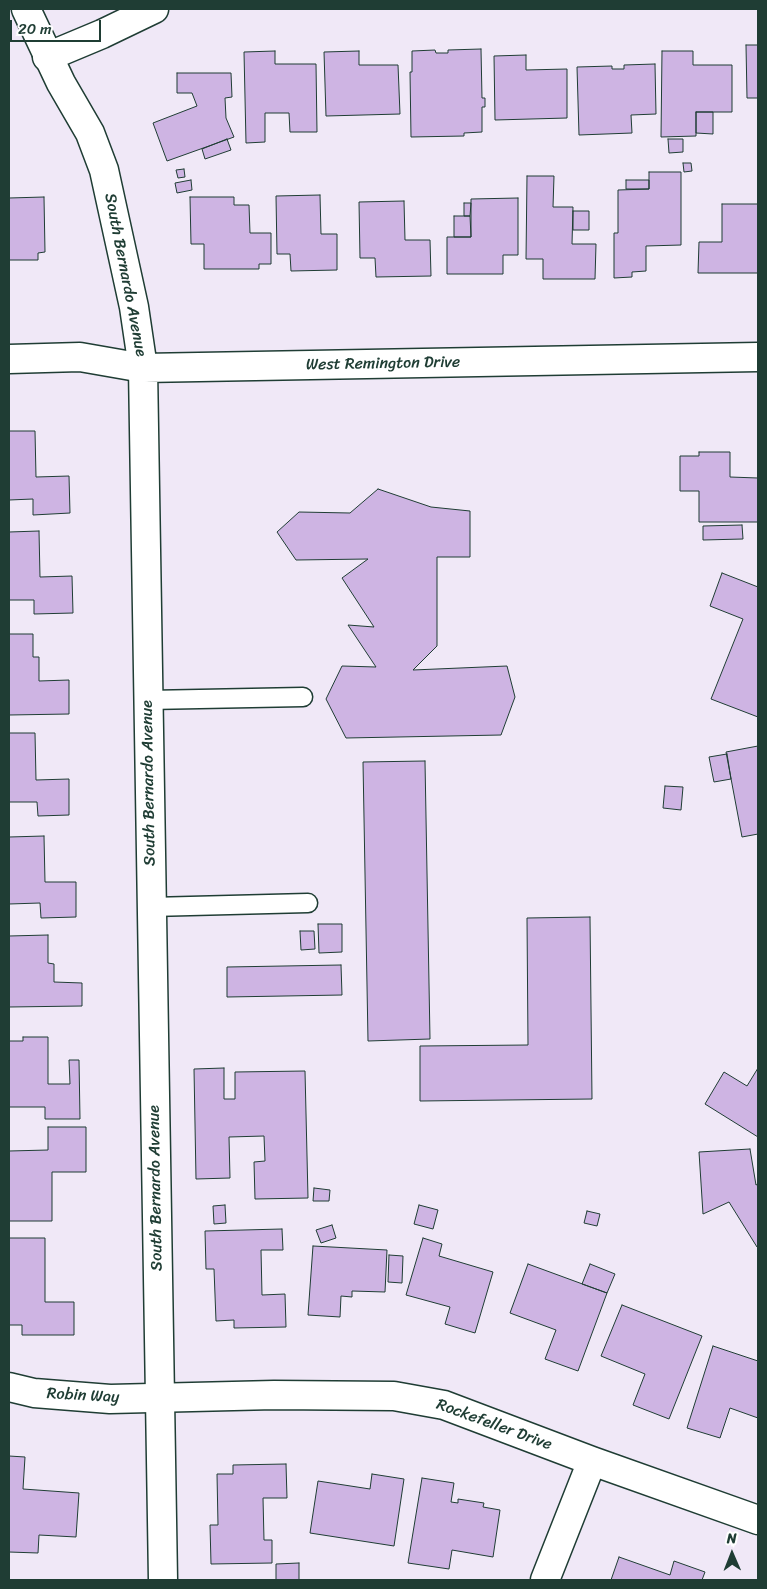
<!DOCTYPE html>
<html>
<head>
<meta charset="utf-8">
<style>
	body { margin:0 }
	#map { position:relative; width:767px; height:1589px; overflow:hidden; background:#f0e8f7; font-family:Sriracha,sans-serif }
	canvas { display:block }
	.frame { position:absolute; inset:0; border:10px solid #1f3d34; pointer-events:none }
	.north { position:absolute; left:707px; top:1529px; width:50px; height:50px; -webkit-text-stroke:4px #fff; paint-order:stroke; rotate:359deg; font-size:14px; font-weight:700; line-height:20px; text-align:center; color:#1f3d34 }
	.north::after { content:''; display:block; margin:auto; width:18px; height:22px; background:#1f3d34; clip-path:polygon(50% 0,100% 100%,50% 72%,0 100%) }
	.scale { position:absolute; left:10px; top:20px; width:91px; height:22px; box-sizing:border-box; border:2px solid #1f3d34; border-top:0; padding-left:6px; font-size:15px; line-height:18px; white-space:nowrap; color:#1f3d34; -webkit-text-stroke:4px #fff; paint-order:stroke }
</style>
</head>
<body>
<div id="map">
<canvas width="767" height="1589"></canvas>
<div class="frame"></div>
<div class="north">N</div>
<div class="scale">20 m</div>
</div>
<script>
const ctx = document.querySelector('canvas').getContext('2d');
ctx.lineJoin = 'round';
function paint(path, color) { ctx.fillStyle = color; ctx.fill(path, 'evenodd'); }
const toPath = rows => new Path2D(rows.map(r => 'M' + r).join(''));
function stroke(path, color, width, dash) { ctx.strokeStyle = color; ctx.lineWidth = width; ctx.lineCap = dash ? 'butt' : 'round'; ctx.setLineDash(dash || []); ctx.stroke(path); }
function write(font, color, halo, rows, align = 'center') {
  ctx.font = font + ' Sriracha,sans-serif'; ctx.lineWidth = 4.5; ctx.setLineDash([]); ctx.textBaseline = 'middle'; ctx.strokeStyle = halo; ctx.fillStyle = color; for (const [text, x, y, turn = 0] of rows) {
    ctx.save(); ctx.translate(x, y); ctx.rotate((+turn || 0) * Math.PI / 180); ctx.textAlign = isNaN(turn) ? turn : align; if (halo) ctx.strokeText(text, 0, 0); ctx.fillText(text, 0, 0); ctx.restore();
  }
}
const building = toPath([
	[746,45,758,45,758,98,747,98,746,45],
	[481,49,482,98,485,98,485,107,482,107,482,132,464,133,464,136,411,137,410,72,412,72,412,51,435,50,436,53,448,53,448,50,481,49],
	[275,51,275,64,316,64,317,132,290,132,289,113,265,113,265,142,246,143,244,52,275,51],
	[359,51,359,65,398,65,400,114,326,116,324,52,359,51],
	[662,51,693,51,693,65,732,65,732,112,696,112,696,136,661,137,662,51],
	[526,55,526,70,567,69,567,118,495,120,494,56,526,55],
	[655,64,656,114,631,115,632,133,579,135,577,67,612,66,612,69,624,69,624,65,655,64],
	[177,73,231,73,232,97,225,98,226,118,234,137,167,161,153,123,197,106,192,93,177,93,177,73],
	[696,112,713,112,713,134,696,133,696,112],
	[227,139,231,150,205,159,202,149,227,139],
	[668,139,683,139,683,152,669,153,668,139],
	[683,163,691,163,692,171,684,172,683,163],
	[184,169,185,177,178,178,176,170,184,169],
	[649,172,681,172,681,245,646,246,646,271,632,272,632,277,614,278,614,233,618,233,618,190,649,189,649,172],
	[527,176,554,176,553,207,573,207,572,244,596,244,595,279,543,279,543,259,526,259,527,176],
	[191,180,192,190,177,193,175,183,191,180],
	[626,180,649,180,649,189,626,189,626,180],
	[320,195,321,234,337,234,337,270,291,271,290,254,277,254,276,196,320,195],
	[44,197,45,252,38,253,38,260,9,260,9,198,44,197],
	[190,197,234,197,234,205,249,205,250,233,271,233,271,264,259,264,259,269,204,269,204,244,191,244,190,197],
	[518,198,518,255,503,255,503,274,447,274,447,237,471,237,471,199,518,198],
	[404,201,405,240,430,240,431,276,376,277,375,258,360,258,359,202,404,201],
	[464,203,471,203,470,216,464,216,464,203],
	[722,204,758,204,758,273,698,273,699,242,722,242,722,204],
	[573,211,589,211,589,230,573,230,573,211],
	[454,216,470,216,471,237,454,237,454,216],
	[9,431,35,431,36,477,69,476,70,513,33,515,33,499,9,500,9,431],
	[699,452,730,452,730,477,758,478,758,522,699,522,699,491,680,491,680,456,699,456,699,452],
	[378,489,431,507,470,511,470,557,437,557,437,646,413,670,507,666,515,697,501,735,346,738,326,699,342,666,376,667,348,625,374,627,342,578,368,559,296,560,277,532,299,512,350,513,378,489],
	[742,525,743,539,703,540,703,526,742,525],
	[39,531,40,577,72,576,73,613,34,614,34,600,9,600,9,532,39,531],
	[722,573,758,587,758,717,711,699,743,619,710,606,722,573],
	[9,634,33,634,33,657,39,657,39,681,69,680,69,714,9,715,9,634],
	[9,733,35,733,36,780,69,779,69,815,38,816,37,802,9,802,9,733],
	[758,746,758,834,742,837,726,752,758,746],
	[727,754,731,779,714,782,709,757,727,754],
	[425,761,430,1039,368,1041,363,762,425,761],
	[665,786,683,787,681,810,663,808,665,786],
	[44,836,45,882,76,882,76,917,41,918,40,903,9,904,9,837,44,836],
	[590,917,592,1099,420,1101,420,1046,528,1045,527,918,590,917],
	[318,924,342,924,342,952,319,953,318,924],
	[300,931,314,931,315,949,301,950,300,931],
	[48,935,48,963,54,964,54,982,82,983,82,1006,9,1007,9,936,48,935],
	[341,965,342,995,227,997,227,967,341,965],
	[23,1037,48,1037,48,1084,70,1084,69,1060,79,1060,80,1119,45,1119,45,1107,9,1107,9,1041,23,1041,23,1037],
	[224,1068,224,1099,235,1099,235,1072,305,1071,308,1198,255,1199,254,1162,265,1161,264,1136,229,1137,230,1178,196,1179,194,1069,224,1068],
	[758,1068,758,1137,705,1104,724,1072,747,1086,758,1068],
	[48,1127,86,1127,86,1172,52,1172,52,1221,9,1221,9,1151,48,1150,48,1127],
	[750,1149,756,1185,758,1184,758,1246,757,1247,729,1202,703,1214,699,1152,750,1149],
	[314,1188,330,1190,329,1201,313,1201,314,1188],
	[225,1205,226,1223,214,1224,213,1206,225,1205],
	[419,1205,438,1210,433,1229,414,1224,419,1205],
	[587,1211,600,1214,597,1226,584,1223,587,1211],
	[332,1225,336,1238,321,1243,316,1230,332,1225],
	[282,1229,283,1250,261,1250,262,1295,285,1294,286,1327,234,1328,234,1320,216,1321,214,1269,206,1269,205,1231,282,1229],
	[9,1238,45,1238,45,1302,74,1302,74,1335,22,1335,22,1325,9,1325,9,1238],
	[423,1238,442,1244,439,1256,493,1272,475,1333,445,1324,450,1307,406,1295,423,1238],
	[313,1246,387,1250,385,1292,352,1291,352,1297,341,1296,340,1317,308,1315,313,1246],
	[389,1255,403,1256,402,1283,388,1282,389,1255],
	[528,1264,607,1293,578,1371,545,1359,556,1330,510,1313,528,1264],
	[590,1264,615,1274,607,1293,582,1284,590,1264],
	[622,1305,702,1336,669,1419,633,1405,645,1374,601,1356,622,1305],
	[713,1346,758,1361,758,1418,730,1408,720,1438,687,1428,713,1346],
	[9,1456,25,1457,23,1489,79,1493,76,1537,39,1535,38,1553,9,1552,9,1456],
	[286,1464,287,1498,263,1498,264,1540,272,1540,272,1563,211,1564,210,1525,218,1525,217,1474,233,1474,233,1465,286,1464],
	[372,1474,404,1479,394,1546,310,1533,318,1481,370,1489,372,1474],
	[422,1478,454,1483,451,1502,458,1503,458,1499,484,1503,483,1507,500,1510,493,1557,452,1550,449,1569,408,1563,422,1478],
	[619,1557,670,1575,674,1561,705,1572,702,1580,611,1580,619,1557],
	[299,1563,299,1580,276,1580,276,1564,299,1563]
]);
paint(building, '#ceb4e3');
stroke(building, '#1f3d34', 1);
const lane = toPath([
	[148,700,303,697],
	[151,907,308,903]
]);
const street = toPath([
	[47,57,102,34,154,9],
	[9,359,80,357,143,368],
	[9,1387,34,1393,110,1399,274,1395,394,1396,444,1405,592,1461,758,1520],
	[545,1580,592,1461]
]);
const secondary = toPath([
	[26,9,61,83,90,133,104,170,134,307,143,368,163,1580],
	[143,368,758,357]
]);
stroke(lane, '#1f3d34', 21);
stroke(street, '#1f3d34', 31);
stroke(secondary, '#1f3d34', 31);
stroke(lane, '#fff', 18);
stroke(street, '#fff', 28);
stroke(secondary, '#fff', 28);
write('16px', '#1f3d34', '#fff', [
	["South Bernardo Avenue",125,275,79],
	["West Remington Drive",383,364,-1],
	["South Bernardo Avenue",149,783,-91],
	["South Bernardo Avenue",156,1188,-91],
	["Robin Way",83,1396,3],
	["Rockefeller Drive",494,1425,20]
]);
</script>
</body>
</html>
